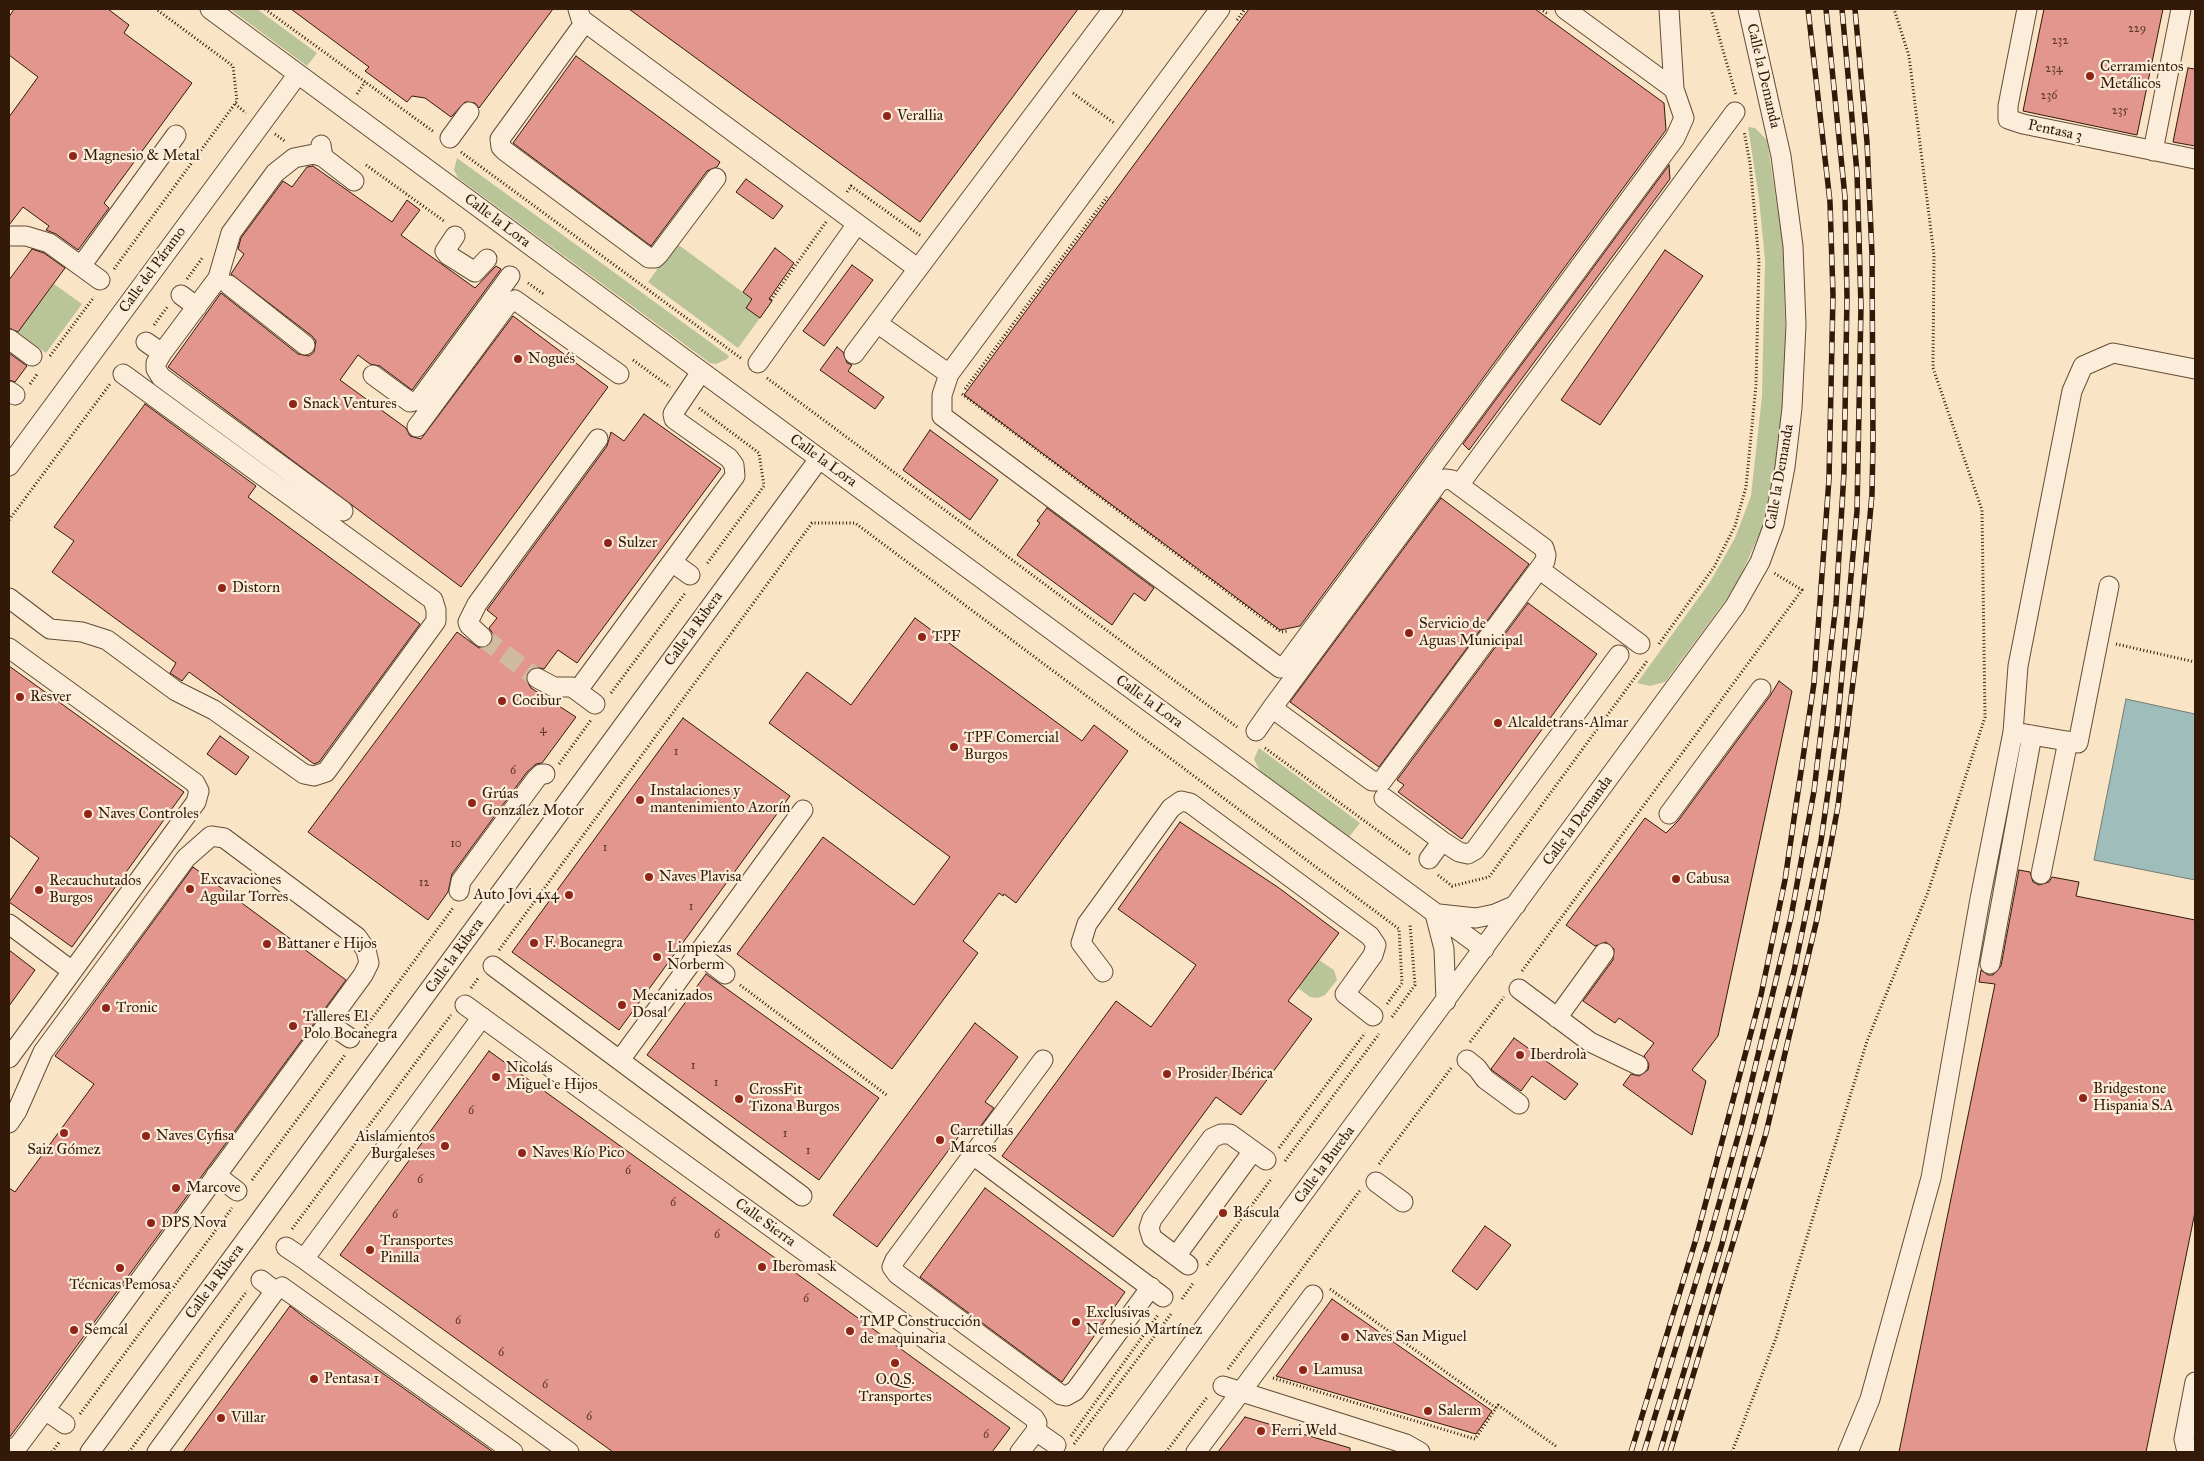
<!DOCTYPE html>
<html>
<head>
<meta charset="utf-8">
<style>
	body { margin:0 }
	#map { position:relative; width:2204px; height:1461px; overflow:hidden; background:#f9e4c5; font-family:"IM FELL Great Primer",serif }
	canvas { display:block }
	.frame { position:absolute; inset:0; border:10px solid #321908; pointer-events:none }
</style>
</head>
<body>
<div id="map">
<canvas width="2204" height="1461"></canvas>
<div class="frame"></div>
</div>
<script>
const ctx = document.querySelector('canvas').getContext('2d');
ctx.lineJoin = 'round';
function paint(path, color) { ctx.fillStyle = color; ctx.fill(path, 'evenodd'); }
const toPath = rows => new Path2D(rows.map(r => 'M' + r).join(''));
function stroke(path, color, width, dash) { ctx.strokeStyle = color; ctx.lineWidth = width; ctx.lineCap = dash ? 'butt' : 'round'; ctx.setLineDash(dash || []); ctx.stroke(path); }
function write(font, color, halo, rows, align = 'center') {
  ctx.font = font + ' "IM FELL Great Primer",serif'; ctx.lineWidth = 4.5; ctx.setLineDash([]); ctx.textBaseline = 'middle'; ctx.strokeStyle = halo; ctx.fillStyle = color; for (const [text, x, y, turn = 0] of rows) {
    ctx.save(); ctx.translate(x, y); ctx.rotate((+turn || 0) * Math.PI / 180); ctx.textAlign = isNaN(turn) ? turn : align; if (halo) ctx.strokeText(text, 0, 0); ctx.fillText(text, 0, 0); ctx.restore();
  }
}
paint(toPath([
	[230,9,257,9,317,53,307,66],
	[1748,127,1755,128,1767,140,1783,245,1786,357,1783,401,1776,465,1762,528,1740,577,1728,597,1665,682,1650,686,1637,683,1710,582,1735,538,1751,496,1762,396,1765,260,1759,198],
	[457,158,729,356,727,359,716,364,710,363,458,178,454,170],
	[676,243,752,299,760,318,738,348,648,282],
	[54,284,82,304,46,353,17,332],
	[1259,748,1360,823,1349,837,1260,771,1254,759],
	[1319,960,1334,970,1337,980,1325,995,1318,998,1310,997,1298,988]
]), '#b9c598');
const water = toPath([
	[2126,699,2195,714,2195,880,2094,860,2126,699]
]);
paint(water, '#9fbebb');
stroke(water, '#737c73', 1);
const building = toPath([
	[14,9,108,9,129,25,124,33,192,83,104,203,109,208,78,250,56,234,46,230,49,226,23,207,9,225,9,117,38,77,9,55,9,17,14,9],
	[291,9,553,9,479,108,475,103,465,102,451,117,425,98,412,96,407,102,365,71,369,67,291,9],
	[629,9,1078,9,920,222,629,9],
	[1249,9,1535,9,1664,103,1666,130,1300,626,1280,630,964,395,1249,9],
	[2044,9,2163,9,2137,135,2023,111,2044,9],
	[576,56,720,162,717,167,707,171,651,246,513,143,576,56],
	[2188,68,2195,69,2195,146,2173,142,2188,68],
	[1669,165,1670,179,1469,450,1463,444,1669,165],
	[313,166,392,222,407,200,420,210,401,235,475,288,496,266,501,269,412,390,380,366,370,364,358,355,340,380,406,428,410,436,421,439,513,316,608,387,461,587,168,367,221,293,298,354,309,356,314,352,316,341,312,336,231,274,244,254,238,249,241,238,283,181,292,187,307,167,313,166],
	[746,179,783,206,773,219,736,192,746,179],
	[775,248,794,263,769,299,772,301,760,318,746,308,752,299,743,292,775,248],
	[32,249,44,253,65,268,18,332,9,328,9,280,32,249],
	[1665,250,1703,276,1600,425,1561,400,1665,250],
	[852,265,873,280,824,346,803,331,852,265],
	[837,347,843,352,847,363,852,365,848,371,884,397,875,409,820,370,837,347],
	[9,353,27,366,15,382,9,380,9,353],
	[145,404,256,486,248,497,420,624,319,762,314,764,189,672,182,681,170,673,176,663,52,572,74,541,54,527,145,404],
	[644,414,721,469,577,663,558,650,544,669,536,667,527,672,526,679,531,688,576,717,542,763,536,764,527,772,452,874,448,892,428,920,308,832,457,632,479,648,491,644,493,634,489,628,497,618,487,610,607,446,611,432,624,441,644,414],
	[930,430,998,480,970,520,903,470,930,430],
	[1441,498,1529,564,1379,767,1290,702,1441,498],
	[1047,508,1154,588,1145,601,1134,593,1112,625,1017,555,1040,523,1037,521,1047,508],
	[1528,603,1597,654,1462,839,1398,792,1404,785,1397,780,1528,603],
	[915,618,1082,741,1094,725,1128,751,1016,903,1004,894,1003,896,999,893,963,941,978,953,892,1069,737,954,823,837,914,905,950,857,769,723,807,672,851,705,915,618],
	[9,666,184,792,72,947,9,902,39,858,9,835,9,666],
	[1779,681,1792,691,1718,1036,1692,1070,1706,1081,1692,1135,1623,1085,1631,1074,1639,1076,1648,1070,1649,1064,1644,1056,1654,1043,1619,1018,1615,1023,1583,1001,1613,960,1614,949,1606,942,1595,946,1566,925,1645,818,1666,833,1678,821,1770,696,1779,681],
	[683,718,790,796,619,1030,512,952,683,718],
	[220,736,249,757,236,775,207,754,220,736],
	[1180,822,1279,888,1339,933,1288,1001,1312,1019,1241,1115,1216,1097,1113,1237,1002,1156,1116,1001,1151,1027,1196,965,1118,909,1180,822],
	[193,867,346,980,9,1438,9,1188,15,1192,94,1084,55,1056,193,867],
	[2019,870,2030,872,2033,882,2039,885,2049,882,2052,877,2079,882,2076,896,2195,920,2195,1212,2146,1452,1899,1452,1995,984,1979,982,1981,970,1988,975,1993,975,2001,966,2019,870],
	[9,950,35,970,9,1006,9,950],
	[706,974,879,1098,819,1180,647,1055,706,974],
	[975,1023,1018,1057,985,1102,994,1108,974,1135,965,1128,877,1247,833,1215,975,1023],
	[1514,1038,1578,1084,1565,1100,1532,1076,1521,1091,1493,1071,1491,1069,1514,1038],
	[489,1051,1010,1428,992,1452,613,1452,340,1255,489,1051],
	[985,1188,1125,1292,1062,1382,920,1277,985,1188],
	[1485,1226,1511,1245,1477,1290,1452,1271,1485,1226],
	[1332,1299,1492,1411,1476,1434,1276,1376,1332,1299],
	[290,1306,305,1318,493,1452,183,1452,290,1306],
	[1245,1417,1350,1448,1350,1452,1218,1452,1245,1417]
]);
paint(building, '#e2968e');
stroke(building, '#321908', 1);
stroke(toPath([
	[482,637,537,678]
]), '#d1bb9f', 19, [19, 9]);
const minor = toPath([
	[210,9,1484,949],
	[578,9,581,19,917,268],
	[1220,9,949,374,942,395,942,416,1280,668,1288,662,1675,138,1684,118,1674,89,1565,9],
	[1669,9,1674,89],
	[2027,9,2008,106,2008,119,2023,124,2195,159],
	[585,22,500,139,501,147,505,151,649,258,655,258,659,254,716,178],
	[450,138,469,112],
	[321,145,323,157,354,181],
	[2153,151,2181,9],
	[323,157,314,154,294,158,275,173,231,233,218,278,162,353,156,363,156,369,161,377,343,511],
	[9,236,26,236,49,243,100,280],
	[455,236,445,251,448,255,475,272,487,259],
	[81,266,176,135],
	[229,285,305,345],
	[181,295,197,307],
	[877,323,949,374],
	[9,339,32,356],
	[146,342,162,353],
	[854,354,1113,9],
	[758,363,857,224],
	[373,375,410,402,419,400,510,276],
	[9,391,15,395],
	[417,427,507,305,515,300,619,374],
	[9,466,298,74],
	[1459,485,1735,112],
	[672,562,690,575],
	[1539,569,1640,644],
	[9,598,50,629,82,632,107,640,176,691,214,710,304,774,314,776,326,772,436,621,436,610,433,600,123,374],
	[482,637,469,625,468,622,477,604,598,439],
	[9,648,195,783,199,791,196,802,9,1058],
	[537,678,554,687,572,687,595,704],
	[578,690,735,476,734,465,729,458,674,419,673,414,676,409,701,372],
	[1256,731,1272,708,1438,483,1445,479,1452,480,1544,548,1546,555,1545,561,1382,781,1372,781,1272,708],
	[2020,733,2078,743,2109,586],
	[1384,798,1442,841],
	[1669,814,1761,689],
	[1429,859,1442,841,1459,852,1468,854,1475,850,1619,655],
	[2041,874,2068,741],
	[459,891,461,881,536,779,541,774,545,774],
	[1435,914,1444,949,1446,1001],
	[1439,914,1476,918,1495,914,1516,905],
	[9,924,72,971],
	[698,953,725,974],
	[1990,964,2032,735],
	[493,966,802,1196],
	[1103,972,1081,943,1087,924,1171,808,1181,801,1190,803,1370,936,1376,945,1373,955,1345,994,1373,1016],
	[1519,989,1590,1042,1638,1065],
	[465,1005,1034,1418,1037,1423,1036,1431,1020,1452],
	[482,1017,304,1259,569,1452],
	[1557,1018,1604,953],
	[328,1023,350,1038],
	[620,1060,803,810],
	[1043,1060,895,1260,892,1267,897,1274,1061,1395,1066,1396,1075,1391,1151,1287],
	[1467,1060,1477,1068,1485,1079,1519,1104],
	[9,1123,17,1111,43,1052,186,858,211,836,224,838,357,937,366,950,369,963,363,975,45,1410,65,1424],
	[973,1155,1163,1297],
	[216,1175,237,1191],
	[1376,1182,1403,1202],
	[286,1247,304,1259],
	[1176,1256,1253,1151],
	[1188,1265,1152,1238,1149,1228,1152,1219,1212,1138,1221,1134,1230,1134,1266,1160],
	[261,1280,275,1291],
	[1223,1386,1406,1444,1420,1452],
	[1036,1431,1056,1445],
	[9,1450,18,1446,45,1410],
	[90,1452,819,459],
	[157,1452,275,1291,282,1287,513,1452],
	[1113,1452,1735,606,1760,562,1774,524,1785,467,1792,408,1796,325,1793,246,1781,156,1748,9],
	[1196,1452,1313,1295],
	[1848,1452,1870,1399,1931,1178,1980,899,2013,732,2018,666,2072,391,2083,366,2113,353,2195,369],
	[2187,1452,2184,1439,2195,1382]
]);
stroke(minor, '#644c37', 21);
stroke(toPath([
	[265,9,434,132],
	[1540,9,1548,14],
	[1711,9,1736,95],
	[1237,20,1245,9],
	[1073,93,1114,123],
	[357,94,365,82],
	[235,104,246,113],
	[275,134,286,142],
	[461,152,742,359],
	[366,165,444,221],
	[847,192,851,186,921,236],
	[114,269,237,101,233,66,156,9],
	[187,279,203,257],
	[528,283,545,295],
	[771,300,826,222],
	[154,325,168,306],
	[50,356,94,297],
	[633,360,670,387],
	[767,378,1237,727],
	[30,384,38,373],
	[965,389,1107,197],
	[962,394,1281,632,1288,631],
	[699,408,759,453,764,486,706,565],
	[9,520,110,384],
	[1659,644,1714,567,1735,526,1746,487,1756,385,1759,261,1750,163,1744,131],
	[2116,644,2195,662],
	[611,693,686,592],
	[1265,748,1411,855],
	[559,764,591,720],
	[1438,875,1452,886,1489,877,1647,661],
	[499,950,812,523,855,523,1399,929,1402,983,1387,1004],
	[1522,971,1802,590,1774,573],
	[740,985,888,1096],
	[471,988,479,977],
	[1392,1017,1415,985,1410,924],
	[365,1028,453,908],
	[1470,1042,1504,997],
	[1279,1148,1365,1033],
	[1285,1161,1379,1034],
	[1379,1164,1452,1067],
	[252,1180,345,1055],
	[292,1229,451,1015],
	[1207,1265,1272,1178],
	[1330,1289,1496,1408],
	[1182,1299,1194,1282],
	[1228,1369,1361,1189],
	[1273,1378,1475,1439,1498,1405,1557,1447],
	[80,1414,232,1208],
	[1071,1436,1158,1315],
	[1074,1444,1171,1314],
	[52,1452,60,1441],
	[129,1452,247,1291],
	[1166,1452,1208,1396],
	[1732,1452,1776,1338,1867,1041,1928,892,1985,717,1982,510,1933,368,1934,255,1909,56,1894,9]
]), '#321908', 3, [1, 2.5]);
stroke(minor, '#fbedd9', 19);
const rail = toPath([
	[1631,1452,1696,1239,1761,995,1785,880,1814,683,1829,479,1833,295,1830,202,1808,9],
	[1644,1452,1709,1239,1741,1126,1791,917,1814,791,1836,604,1844,472,1847,297,1845,197,1826,9],
	[1660,1452,1722,1244,1794,971,1821,841,1837,729,1857,511,1861,306,1857,173,1842,9],
	[1670,1452,1766,1133,1817,919,1838,806,1861,616,1872,494,1873,442,1872,254,1867,142,1855,9]
]);
stroke(rail, '#321908', 5.5);
stroke(rail, '#fbedd9', 4, [11]);
for (const [x, y, r, color] of [
	[2090,76,5,"#8f2418"],
	[887,116,5,"#8f2418"],
	[73,156,5,"#8f2418"],
	[518,359,5,"#8f2418"],
	[293,404,5,"#8f2418"],
	[608,543,5,"#8f2418"],
	[222,588,5,"#8f2418"],
	[1409,633,5,"#8f2418"],
	[922,637,5,"#8f2418"],
	[20,697,5,"#8f2418"],
	[502,701,5,"#8f2418"],
	[1498,723,5,"#8f2418"],
	[954,747,5,"#8f2418"],
	[640,800,5,"#8f2418"],
	[472,803,5,"#8f2418"],
	[88,814,5,"#8f2418"],
	[649,877,5,"#8f2418"],
	[1676,879,5,"#8f2418"],
	[190,889,5,"#8f2418"],
	[39,890,5,"#8f2418"],
	[569,895,5,"#8f2418"],
	[534,943,5,"#8f2418"],
	[267,944,5,"#8f2418"],
	[657,957,5,"#8f2418"],
	[622,1005,5,"#8f2418"],
	[106,1008,5,"#8f2418"],
	[293,1026,5,"#8f2418"],
	[1520,1055,5,"#8f2418"],
	[1167,1074,5,"#8f2418"],
	[496,1077,5,"#8f2418"],
	[2083,1098,5,"#8f2418"],
	[739,1099,5,"#8f2418"],
	[64,1133,5,"#8f2418"],
	[146,1136,5,"#8f2418"],
	[940,1140,5,"#8f2418"],
	[445,1146,5,"#8f2418"],
	[522,1153,5,"#8f2418"],
	[176,1188,5,"#8f2418"],
	[1223,1213,5,"#8f2418"],
	[151,1223,5,"#8f2418"],
	[370,1250,5,"#8f2418"],
	[762,1267,5,"#8f2418"],
	[120,1268,5,"#8f2418"],
	[1076,1322,5,"#8f2418"],
	[74,1330,5,"#8f2418"],
	[850,1331,5,"#8f2418"],
	[1345,1337,5,"#8f2418"],
	[895,1363,5,"#8f2418"],
	[1303,1370,5,"#8f2418"],
	[314,1379,5,"#8f2418"],
	[1428,1411,5,"#8f2418"],
	[221,1418,5,"#8f2418"],
	[1261,1431,5,"#8f2418"]
]) { const dot = new Path2D(); dot.arc(x, y, r, 0, 2 * Math.PI); ctx.fillStyle = color; ctx.fill(dot); stroke(dot, '#fbedd9', 2); }
write('12px', '#5e382a', null, [
	["229",2137,29],
	["232",2060,41],
	["234",2054,69],
	["236",2049,96],
	["235",2120,111],
	["4",543,730],
	["1",676,752],
	["6",513,771],
	["10",456,844],
	["1",605,848],
	["12",424,883],
	["1",691,907],
	["1",693,1066],
	["1",716,1083],
	["6",471,1111],
	["1",785,1134],
	["1",808,1151],
	["6",628,1171],
	["6",420,1180],
	["6",673,1203],
	["6",395,1215],
	["6",717,1235],
	["6",806,1299],
	["6",458,1321],
	["6",501,1353],
	["6",545,1385],
	["6",589,1417],
	["6",986,1435]
]);
write('15px', '#321908', '#fbedd9', [
	["Cerramientos",2100,67],
	["Metálicos",2100,84],
	["Verallia",897,116],
	["Magnesio & Metal",83,156],
	["Nogués",528,359],
	["Snack Ventures",303,404],
	["Sulzer",618,543],
	["Distorn",232,588],
	["Servicio de",1419,624],
	["Aguas Municipal",1419,641],
	["TPF",932,637],
	["Resver",30,697],
	["Cocibur",512,701],
	["Alcaldetrans-Almar",1508,723],
	["TPF Comercial",964,738],
	["Burgos",964,755],
	["Instalaciones y",650,791],
	["mantenimiento Azorín",650,808],
	["Grúas",482,794],
	["González Motor",482,811],
	["Naves Controles",98,814],
	["Naves Plavisa",659,877],
	["Cabusa",1686,879],
	["Excavaciones",200,880],
	["Aguilar Torres",200,897],
	["Recauchutados",49,881],
	["Burgos",49,898],
	["Auto Jovi 4x4",559,895,"right"],
	["F. Bocanegra",544,943],
	["Battaner e Hijos",277,944],
	["Limpiezas",667,948],
	["Norberm",667,965],
	["Mecanizados",632,996],
	["Dosal",632,1013],
	["Tronic",116,1008],
	["Talleres El",303,1017],
	["Polo Bocanegra",303,1034],
	["Iberdrola",1530,1055],
	["Nicolás",506,1068],
	["Miguel e Hijos",506,1085],
	["Prosider Ibérica",1177,1074],
	["Bridgestone",2093,1089],
	["Hispania S.A",2093,1106],
	["CrossFit",749,1090],
	["Tizona Burgos",749,1107],
	["Carretillas",950,1131],
	["Marcos",950,1148],
	["Naves Cyfisa",156,1136],
	["Aislamientos",435,1137,"right"],
	["Burgaleses",435,1154,"right"],
	["Saiz Gómez",64,1150,"center"],
	["Naves Río Pico",532,1153],
	["Marcove",186,1188],
	["Báscula",1233,1213],
	["DPS Nova",161,1223],
	["Transportes",380,1241],
	["Pinilla",380,1258],
	["Iberomask",772,1267],
	["Técnicas Pemosa",120,1285,"center"],
	["Exclusivas",1086,1313],
	["Nemesio Martínez",1086,1330],
	["TMP Construcción",860,1322],
	["de maquinaria",860,1339],
	["Semcal",84,1330],
	["Naves San Miguel",1355,1337],
	["Lamusa",1313,1370],
	["Pentasa 1",324,1379],
	["O.Q.S.",895,1380,"center"],
	["Transportes",895,1397,"center"],
	["Salerm",1438,1411],
	["Villar",231,1418],
	["Ferri Weld",1271,1431]
], 'left');
write('15px', '#321908', '#fbedd9', [
	["Calle la Demanda",1763,76,77],
	["Pentasa 3",2055,131,12],
	["Calle la Lora",497,221,37],
	["Calle del Páramo",153,270,-54],
	["Calle la Lora",823,461,36],
	["Calle la Demanda",1780,477,-80],
	["Calle la Ribera",694,629,-54],
	["Calle la Lora",1149,702,36],
	["Calle la Demanda",1578,821,-54],
	["Calle la Ribera",455,956,-54],
	["Calle la Bureba",1325,1165,-54],
	["Calle Sierra",765,1223,36],
	["Calle la Ribera",215,1282,-54]
]);
</script>
</body>
</html>
